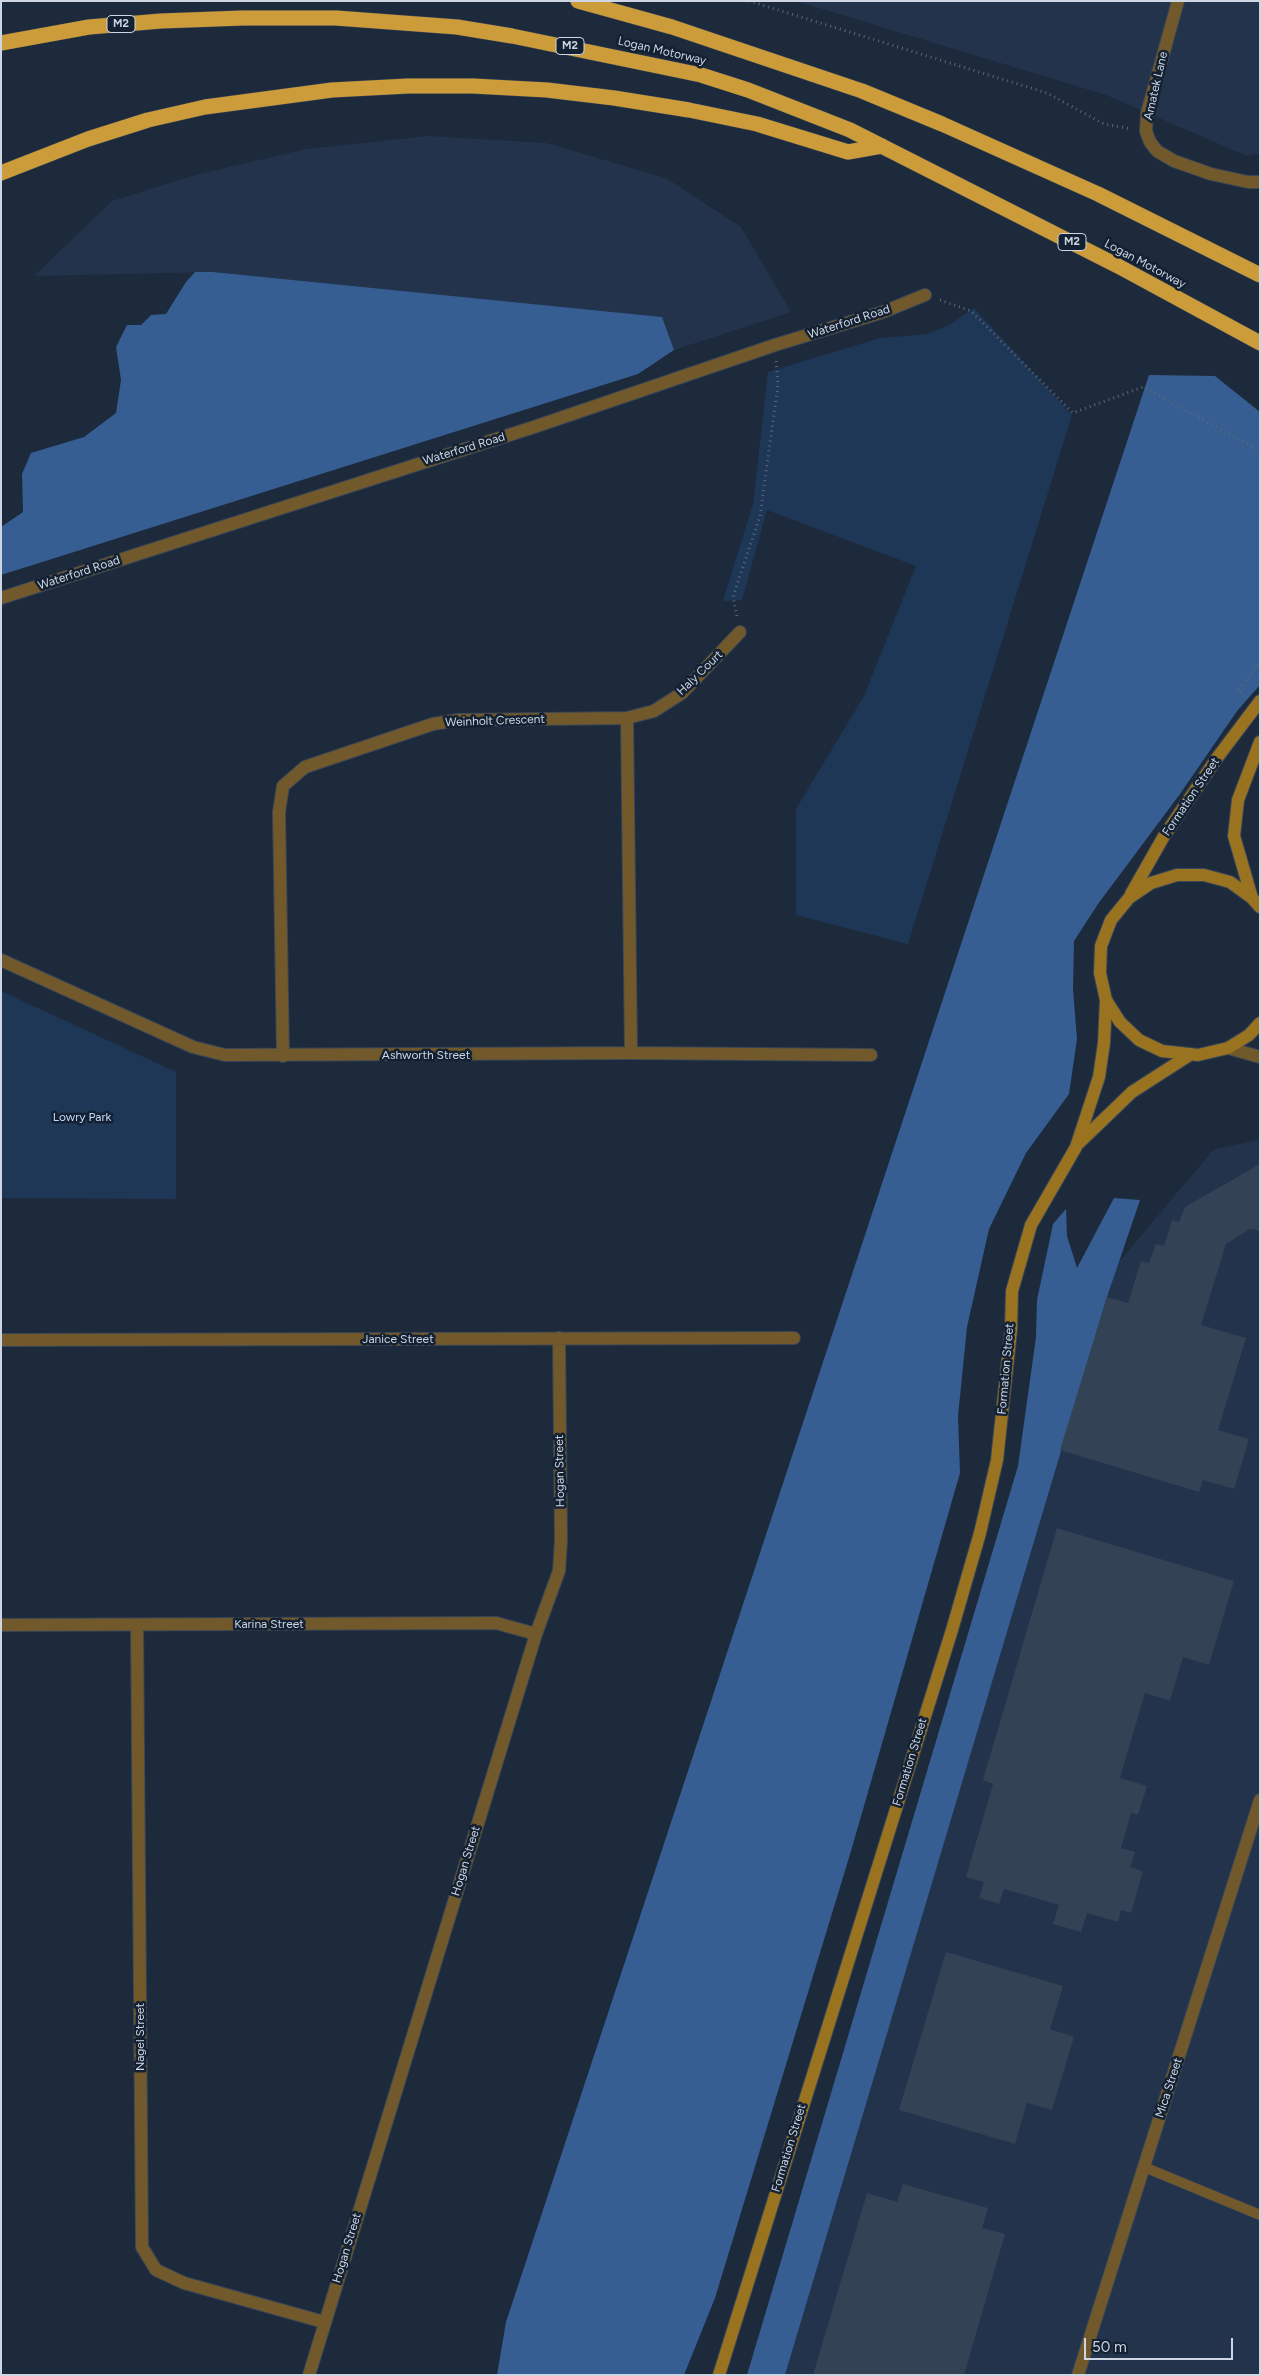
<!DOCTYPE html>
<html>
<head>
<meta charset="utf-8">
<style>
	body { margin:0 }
	#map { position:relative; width:1261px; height:2376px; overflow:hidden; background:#1d2a3c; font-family:Figtree,sans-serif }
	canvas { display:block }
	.frame { position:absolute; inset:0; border:2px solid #cdd6e2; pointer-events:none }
	.scale { position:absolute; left:1084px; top:2338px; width:149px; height:22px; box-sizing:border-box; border:2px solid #cdd6e2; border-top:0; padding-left:6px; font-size:15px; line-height:18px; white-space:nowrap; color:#cdd6e2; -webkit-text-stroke:4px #132132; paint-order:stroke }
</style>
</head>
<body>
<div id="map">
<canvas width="1261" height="2376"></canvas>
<div class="frame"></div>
<div class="scale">50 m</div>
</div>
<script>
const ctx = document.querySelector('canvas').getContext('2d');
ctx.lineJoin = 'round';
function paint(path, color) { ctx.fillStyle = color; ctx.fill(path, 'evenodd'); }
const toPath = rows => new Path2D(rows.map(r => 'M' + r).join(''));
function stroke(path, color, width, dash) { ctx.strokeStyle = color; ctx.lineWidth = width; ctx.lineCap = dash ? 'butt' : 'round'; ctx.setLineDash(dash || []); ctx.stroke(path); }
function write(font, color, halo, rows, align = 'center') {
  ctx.font = font + ' Figtree,sans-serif'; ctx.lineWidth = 5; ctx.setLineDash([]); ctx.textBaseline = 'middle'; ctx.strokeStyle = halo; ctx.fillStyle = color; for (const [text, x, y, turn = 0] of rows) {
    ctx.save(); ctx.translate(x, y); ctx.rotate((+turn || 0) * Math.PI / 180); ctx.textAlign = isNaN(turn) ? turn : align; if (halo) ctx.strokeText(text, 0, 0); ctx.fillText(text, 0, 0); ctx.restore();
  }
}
paint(toPath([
	[796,1,1260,1,1260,153,1247,156,1106,95],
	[429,136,546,143,666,178,741,227,791,312,674,350,662,317,213,272,34,276,112,201,195,175,306,149],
	[1260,1140,1260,2375,785,2375,1060,1450,1118,1263,1214,1149]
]), '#22334b');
paint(toPath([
	[974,308,1072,415,908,944,796,915,796,809,864,696,916,566,767,510,742,600,723,601,753,504,768,372,880,338,928,334,951,324],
	[1,991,176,1072,176,1199,1,1198]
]), '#1e3757');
paint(toPath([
	[195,272,213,272,662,317,674,350,638,374,1,575,1,527,23,512,22,474,31,453,84,437,116,413,121,380,116,347,127,325,141,325,151,315,166,314,186,282],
	[1149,375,1215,376,1260,412,1260,685,1237,711,1180,794,1098,904,1074,941,1073,989,1077,1039,1069,1094,1026,1153,989,1229,967,1327,958,1416,960,1473,851,1851,715,2298,684,2375,497,2375,506,2322],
	[1114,1198,1140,1200,1107,1297,785,2375,747,2375,1018,1466,1036,1337,1037,1300,1053,1224,1066,1209,1067,1236,1077,1268]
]), '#365e92');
paint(toPath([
	[1260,1164,1260,1231,1250,1229,1226,1244,1201,1325,1246,1338,1218,1430,1249,1439,1234,1489,1203,1480,1199,1492,1060,1450,1107,1297,1128,1303,1141,1261,1149,1263,1156,1244,1164,1246,1172,1220,1179,1222,1185,1207],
	[1057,1528,1234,1581,1209,1665,1183,1657,1170,1701,1145,1693,1120,1778,1147,1786,1138,1815,1131,1813,1121,1848,1135,1852,1130,1867,1143,1871,1131,1913,1121,1910,1118,1922,1087,1913,1081,1932,1053,1924,1059,1905,1004,1889,999,1904,979,1898,984,1882,966,1877,993,1784,983,1780],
	[946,1952,1063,1986,1050,2029,1074,2037,1052,2110,1027,2103,1015,2144,899,2110],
	[903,2184,988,2208,982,2228,1005,2234,964,2375,813,2375,867,2193,897,2202]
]), '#334255');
const service = toPath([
	[1144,2167,1260,2215]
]);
const minor = toPath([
	[1178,1,1147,113,1146,131,1150,142,1157,151,1174,161,1211,174,1248,182,1260,182],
	[1,598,534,427,775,345,883,312,925,295],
	[627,718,631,1053],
	[1,960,193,1047,225,1055,631,1053,871,1055],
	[283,1056,279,812,283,786,305,767,433,724,458,720,627,718,654,711,682,693,740,632],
	[1,1340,794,1338],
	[1,1625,496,1623,536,1634],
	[137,1625,142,2247,156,2270,184,2283,324,2322],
	[309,2375,536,1634,559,1571,561,1540,559,1338]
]);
const tertiary = toPath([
	[1228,1048,1260,1057],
	[1078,2375,1260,1800]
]);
const secondary = toPath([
	[1131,894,1164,836,1217,758,1260,701],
	[1252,898,1234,836,1238,800,1260,742],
	[1260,907,1252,898,1230,882,1204,875,1177,875,1151,883,1129,898,1111,920,1101,946,1100,973,1106,1000,1120,1022,1139,1040,1162,1051,1198,1055,1228,1048,1249,1035,1260,1023],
	[1079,1143,1132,1092,1188,1056],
	[719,2375,952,1630,980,1533,997,1460,1011,1330,1012,1291,1031,1225,1076,1147,1099,1077,1104,1043,1106,1000]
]);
const motorway = toPath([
	[578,1,672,27,862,91,942,124,1098,194,1260,275],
	[1,43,89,27,161,21,243,18,336,18,457,27,512,36,701,75,748,90,850,130,1118,266,1260,343],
	[1,173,88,139,148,120,205,107,332,90,408,86,473,86,547,90,614,98,689,110,757,124,848,152,882,146]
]);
stroke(service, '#394657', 11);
stroke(minor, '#394657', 14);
stroke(tertiary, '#394657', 14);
stroke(secondary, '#394657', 14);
stroke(motorway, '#394657', 16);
stroke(toPath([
	[749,1,1047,93,1104,124,1131,129],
	[940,300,971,311,1073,413,1143,387,1260,451],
	[737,616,733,597,760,516,778,385,776,361],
	[1245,696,1238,690,1260,662]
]), '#5b6777', 3, [1, 4]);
stroke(service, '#71592c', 10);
stroke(minor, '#71592c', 12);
stroke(tertiary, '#71592c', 12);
stroke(secondary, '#9a7321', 12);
stroke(motorway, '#cc9c3a', 15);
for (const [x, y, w] of [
	[121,24,28],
	[570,46,28],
	[1072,242,28]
]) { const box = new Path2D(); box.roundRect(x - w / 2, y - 8.5, w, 17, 4); ctx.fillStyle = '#132132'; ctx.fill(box); stroke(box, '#cdd6e2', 1); }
write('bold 11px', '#cdd6e2', null, [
	["M2",121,24],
	["M2",570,46],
	["M2",1072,242]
]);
write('12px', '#cdd6e2', '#132132', [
	["Logan Motorway",662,51,13],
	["Amatek Lane",1156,86,-77],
	["Logan Motorway",1145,264,28],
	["Waterford Road",849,322,-18],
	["Waterford Road",464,449,-17],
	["Waterford Road",79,573,-18],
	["Haly Court",700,673,-44],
	["Weinholt Crescent",495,721,-2],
	["Formation Street",1191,797,-56],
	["Ashworth Street",426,1055],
	["Janice Street",398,1339],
	["Formation Street",1006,1369,-85],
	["Hogan Street",560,1471,-91],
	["Karina Street",269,1624],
	["Formation Street",910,1762,-73],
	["Hogan Street",466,1861,-73],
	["Nagel Street",140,2037,-90],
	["Mica Street",1169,2088,-72],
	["Formation Street",789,2148,-73],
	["Hogan Street",347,2248,-73]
]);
write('12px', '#c2daf9', '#132132', [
	["Lowry Park",82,1117]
]);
</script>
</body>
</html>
